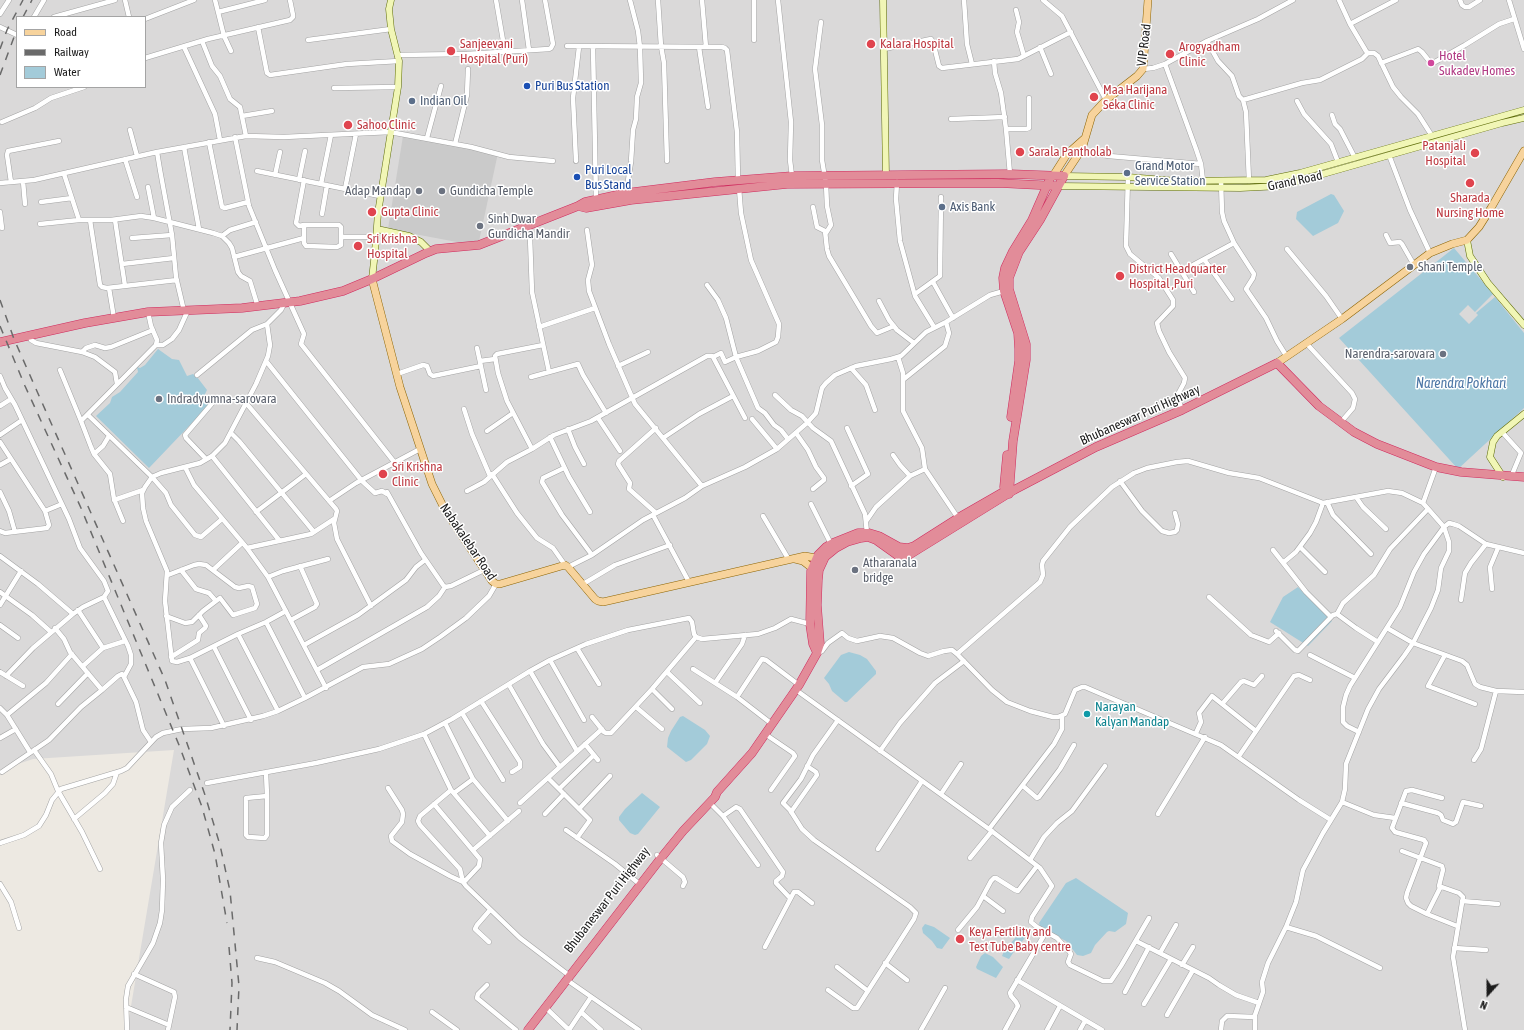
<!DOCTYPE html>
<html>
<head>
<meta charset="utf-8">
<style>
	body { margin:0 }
	#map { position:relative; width:1524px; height:1030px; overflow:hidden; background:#ede9e2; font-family:"Asap Condensed",sans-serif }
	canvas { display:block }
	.legend { position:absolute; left:16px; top:16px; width:130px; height:72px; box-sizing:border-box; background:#fff; border:1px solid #a4a4a4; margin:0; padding:5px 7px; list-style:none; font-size:12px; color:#1c1c1c }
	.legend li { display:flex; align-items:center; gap:8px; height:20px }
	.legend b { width:20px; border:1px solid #a4a4a4 }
	.north { position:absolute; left:1468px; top:974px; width:40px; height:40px; -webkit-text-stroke:3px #fff; paint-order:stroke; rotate:201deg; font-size:11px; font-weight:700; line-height:16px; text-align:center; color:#1c1c1c }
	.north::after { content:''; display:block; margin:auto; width:14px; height:18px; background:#1c1c1c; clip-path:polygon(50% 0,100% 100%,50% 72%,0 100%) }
</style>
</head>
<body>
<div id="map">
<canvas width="1524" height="1030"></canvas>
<ul class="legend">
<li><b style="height:5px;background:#f7d39c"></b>Road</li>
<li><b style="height:5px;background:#6a6a6a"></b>Railway</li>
<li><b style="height:11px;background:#a3cbd9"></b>Water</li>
</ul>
<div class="north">N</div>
</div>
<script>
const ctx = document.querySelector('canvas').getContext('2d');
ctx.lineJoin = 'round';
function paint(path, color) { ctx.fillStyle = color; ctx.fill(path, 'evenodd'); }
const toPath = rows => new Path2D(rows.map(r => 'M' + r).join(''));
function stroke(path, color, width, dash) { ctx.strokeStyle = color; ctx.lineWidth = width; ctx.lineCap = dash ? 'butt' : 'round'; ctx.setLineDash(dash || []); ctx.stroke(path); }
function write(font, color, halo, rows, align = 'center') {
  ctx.font = font + ' "Asap Condensed",sans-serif'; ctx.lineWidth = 3; ctx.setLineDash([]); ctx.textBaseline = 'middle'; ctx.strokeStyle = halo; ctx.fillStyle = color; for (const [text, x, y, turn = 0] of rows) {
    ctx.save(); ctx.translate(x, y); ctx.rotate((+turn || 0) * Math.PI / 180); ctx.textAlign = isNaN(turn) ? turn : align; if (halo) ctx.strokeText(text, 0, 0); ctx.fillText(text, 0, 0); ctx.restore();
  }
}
paint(toPath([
	[0,0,1524,0,1524,1030,127,1030,174,750,33,759,0,770],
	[17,17,145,17,145,87,17,87]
]), '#dad9d9');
paint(toPath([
	[403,136,498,153,478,246,388,229]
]), '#cacaca');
paint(toPath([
	[1331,194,1334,195,1344,211,1338,223,1313,236,1296,219,1297,212],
	[1454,248,1493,294,1475,312,1468,305,1459,314,1469,324,1478,315,1476,313,1495,297,1524,333,1524,408,1458,469,1339,338],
	[158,349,172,359,179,360,187,376,193,374,197,377,207,390,204,396,211,403,149,468,96,416,110,403,112,397,120,392,138,372,137,367,140,368,145,365],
	[1298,587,1332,621,1308,646,1270,622,1283,597],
	[849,652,860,655,867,659,876,671,876,674,847,702,845,702,832,691,829,684,824,678,841,655],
	[683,716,705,730,710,736,707,744,691,760,686,762,667,747,668,738,671,731,680,717],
	[642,793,660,807,638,834,635,835,630,833,619,820,619,817,625,809],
	[1076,878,1128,913,1126,924,1115,932,1109,931,1107,932,1095,945,1091,953,1083,956,1077,955,1066,941,1058,937,1041,929,1039,923,1066,883],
	[925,924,934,927,950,938,942,949,937,948,932,941,923,933,922,928],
	[1026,928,1030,930,1029,933,1015,950,1009,959,1002,956,1004,951,1023,929],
	[985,953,993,957,1003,967,996,978,977,969,976,967,981,956]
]), '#a3cbd9');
const street = toPath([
	[125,0,129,17],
	[215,0,224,36,231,51],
	[496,0,505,52],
	[522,0,529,50],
	[658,0,661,46,664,63,667,161],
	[702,0,706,47],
	[778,0,791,122,790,160,792,176],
	[964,0,967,44,972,64],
	[1043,0,1062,16,1106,100],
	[1339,0,1350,24,1366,51,1368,53,1374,53,1378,56,1393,87,1401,97,1418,114,1432,136],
	[1460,0,1462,5,1465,7,1469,7,1480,0],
	[1509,0,1524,49],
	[1016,10,1019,22,1017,32,1024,56],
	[218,12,265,0],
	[0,14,9,0],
	[34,17,44,0],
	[54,17,115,0],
	[145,19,194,0],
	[821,22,815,69,822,125,822,160,826,184,827,206,831,225,826,233],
	[1350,24,1396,0],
	[0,27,17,35],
	[258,27,267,73,270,75,347,64,399,61],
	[308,40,391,29],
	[754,40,754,0],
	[202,41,212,66,220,76,230,99,240,107,246,136],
	[1207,41,1218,61,1232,76,1239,96,1243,100,1302,83,1320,80,1362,59,1368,53],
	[567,46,722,47,725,48,727,50,737,132,738,180],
	[184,47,215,114,220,140],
	[593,47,596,199],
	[699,47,708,107],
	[1040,47,1051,74],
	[884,49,931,39,933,42,939,66,942,68,1018,59,1071,32],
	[397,55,467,54,549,49,551,48,553,44,545,0],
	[145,58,208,39,290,20,293,17,293,15,290,0],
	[994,61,995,73,1001,93,1006,129,1010,174],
	[1381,63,1418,49,1422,52,1430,62,1435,62,1465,45,1499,24,1514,19],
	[1165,64,1196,149,1201,164,1203,181],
	[1143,69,1153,68,1165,64,1207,41,1258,19,1293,0],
	[334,88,398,87],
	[1243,100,1246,112,1249,181],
	[1297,101,1304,114,1331,144,1338,162],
	[1332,115,1335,124,1340,129,1355,158],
	[242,116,272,111],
	[951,119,1005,117],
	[2,122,35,108,51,98,84,87],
	[1006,129,1026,129,1029,128,1029,98],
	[130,130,137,156],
	[235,137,249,206,275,270,304,334,301,344,395,463],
	[427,138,441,86],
	[209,142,222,207,225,208,248,202],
	[455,144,467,95,468,69],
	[184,147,199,229],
	[1082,149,1096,154,1109,156,1201,164],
	[157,152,160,170,172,235,176,277,184,311],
	[1389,155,1410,210,1430,253],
	[125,159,137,197],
	[576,161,573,98,579,47],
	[257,171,380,196],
	[64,174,79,220],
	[275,175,280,152],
	[1128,177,1126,246,1130,254,1159,278,1173,300,1173,306,1157,323,1159,331,1169,352,1185,378,1184,383,1177,396,1182,410],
	[299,180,305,151],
	[304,180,296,223,299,226,304,225,339,225,341,227,341,245,337,247,306,246,304,243,304,225],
	[23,181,25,204],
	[1221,181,1222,212,1224,221,1234,243,1254,274,1253,278,1246,289,1266,318,1277,341,1287,357],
	[11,182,7,155,8,151,59,141],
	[897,182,896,199,900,241,915,296,934,327],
	[0,183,34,180,157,152,246,136,284,137,390,132,471,147,509,157,553,161],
	[321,184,331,135],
	[148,187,154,218],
	[345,189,356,134],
	[626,193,631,162,633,130,636,119,637,97,641,83,640,47,638,31,630,0],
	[41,202,72,198],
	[813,207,817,227,825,231,827,249,829,256,871,326,877,333,894,326],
	[0,212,2,228],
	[322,214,327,185],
	[90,220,100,285,102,287,107,288,177,280],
	[115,220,125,286],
	[40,224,79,220,111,220,141,216,154,218,213,233,222,236,229,243,232,248,238,272,241,276,250,281,258,307],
	[587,230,592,265,588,280,589,291,609,344,635,404,702,486],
	[1386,235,1390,243,1400,242,1402,244,1414,265],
	[222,236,230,230,256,222],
	[341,237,376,237],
	[530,237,532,292,549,372],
	[132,238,172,235],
	[1287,249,1326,296,1342,319],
	[1171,254,1194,292],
	[234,257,304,238],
	[1204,259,1232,299],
	[122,264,174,258],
	[1182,271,1234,243],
	[933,282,953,318],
	[707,285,718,300,726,318,736,357,758,408,765,413,774,425,781,430,788,439],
	[109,288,114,318],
	[915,294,940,276,941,197],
	[879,301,889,320,897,330,914,343],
	[284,304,281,310,267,324,270,345,268,356,256,384,225,443,212,456,200,463,161,473,152,477,145,487,142,493,143,508,146,521,167,571,165,601,172,661,177,662,190,658,238,634,266,622,286,611],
	[539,327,595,308],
	[29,335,31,340,36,343,82,352,95,357,115,372,117,384],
	[1306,343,1352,393,1355,399,1353,408,1341,422],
	[156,345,163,345,172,339,179,330,188,310],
	[477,348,486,390],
	[82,352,86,348,95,345,105,348,111,347,153,330],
	[713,357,721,353,725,362,736,357,758,351,776,342,778,337,779,324,751,260,741,213,739,188],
	[898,357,903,373,903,411,922,448,925,469,958,518],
	[266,361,362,481,375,493,382,491,387,494],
	[480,361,495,359],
	[618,366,648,352],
	[851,368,866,385,875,410],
	[60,370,81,421,91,447,94,454,110,474,114,499,123,521],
	[397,374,423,365,427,366,430,374,433,376,481,366],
	[197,375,252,330,267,324],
	[0,376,5,388,15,405,69,519,80,548,104,581,108,591,104,597,83,607,73,614,33,648,6,676],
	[531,377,578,364,583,375,606,413],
	[904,379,945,346,949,333,946,322],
	[775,395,791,410,802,416,813,428,831,441,865,514,867,533],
	[246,403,336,509,337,511,334,523,337,539,371,606],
	[0,406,11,399],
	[464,409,472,434,490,476],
	[88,415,152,477,166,493,171,505,195,535,201,537,222,519],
	[598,418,620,451],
	[752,419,777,449],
	[81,421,156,345,157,340,151,326,148,312],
	[656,428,619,461,618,464,630,483,629,489,656,513],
	[847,428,868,474,851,486],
	[568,429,575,447,584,464],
	[487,431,513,413],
	[1502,432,1521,453,1511,477],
	[231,433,239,441,314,532],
	[796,433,808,450,816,467,824,478,824,480,813,489],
	[0,435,22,420],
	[550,437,569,477,590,512],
	[663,438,699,414,733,396],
	[0,442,45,511,49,525,47,528,5,533,0,531],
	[532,449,507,401,498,373,495,356,497,354,543,345],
	[94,454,103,446,109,436],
	[893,455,900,465,910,476],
	[212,456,279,540],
	[206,459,186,438,185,435,215,400],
	[0,465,11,459],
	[185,467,194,485,247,548,268,577,326,688],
	[564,468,543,478,542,482,562,515,592,555],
	[492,474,517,513,537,538,553,548,565,565],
	[1120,481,1142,511,1162,531,1169,533,1175,532,1177,530,1178,524,1175,513],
	[467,491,484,482,507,462,532,449,554,435,591,421,707,356,712,356,713,357,745,418],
	[0,492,9,511,15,532],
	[387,492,421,553,443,585,445,587,451,586,484,570],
	[1356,497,1363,507,1386,529],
	[114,500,143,490],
	[329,501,356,483,420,449],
	[1327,502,1333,515,1371,554],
	[811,504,831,544],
	[45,511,62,504],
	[256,512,306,474],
	[653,515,689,582],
	[763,516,789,560],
	[867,520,876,507,910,476,925,469],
	[1300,547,1325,572],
	[247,548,311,534,334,519],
	[1273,550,1306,592,1331,617],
	[0,556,38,584,73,614],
	[1284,562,1296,552,1310,533,1316,522,1323,503],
	[568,567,592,555,643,520,685,498,702,486,745,467,777,449,807,423,816,413,822,388,826,383,835,375,856,366,891,359,901,356,926,332,946,322,990,295,1004,291],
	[181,570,196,589,209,593,216,601],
	[213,570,242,543],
	[268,577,283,571,328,559],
	[583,584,615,565,670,545],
	[1492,589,1490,567,1498,548],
	[0,592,32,615,51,632],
	[104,597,128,646,131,655,131,664,124,677],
	[1209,597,1251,635,1269,642,1279,633],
	[1461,600,1465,573,1471,563,1486,544],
	[0,605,21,571],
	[78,610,103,648],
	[1337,614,1343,603,1374,575,1390,549,1428,509],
	[166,616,185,623,192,622,203,611,220,598,233,615,255,608,257,604,252,587,248,586,239,588,235,587,206,565,199,564,194,565,168,575],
	[291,620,315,607,317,604,300,566],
	[266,622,305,698],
	[0,625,18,638],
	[55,628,64,639,70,652,102,690,118,676,122,674,123,675,136,702,143,730,151,742],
	[1387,628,1413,643,1462,661,1467,665,1475,684,1480,687,1496,691,1524,692],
	[1276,631,1295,650,1298,651,1333,615,1337,614,1356,628,1378,642],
	[238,634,278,711],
	[304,645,358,615,406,580,416,567,425,560],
	[214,647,251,720],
	[577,648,599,684],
	[818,653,822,651,828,643,842,633,848,638,857,641,880,636,893,638,920,653,928,656,944,651,952,650,957,654,992,690,1007,702,1030,711,1053,717,1058,717,1065,714,1075,690,1082,687,1085,687,1221,745,1299,800,1331,820],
	[957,654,1040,582,1043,575,1042,565,1043,561,1070,527,1112,487,1134,473,1147,468,1177,462,1188,461,1229,473,1259,478,1323,503,1388,491,1402,493,1423,503],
	[1310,655,1355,678],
	[1445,655,1428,686,1475,704],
	[171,657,198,640,199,633,205,628,206,626,199,615],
	[190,658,224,726],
	[550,660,584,720],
	[83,666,103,648,125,641],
	[693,669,737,697,772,724],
	[317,670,427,607,439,596,445,587],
	[530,671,577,751],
	[0,672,23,686],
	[667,672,700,703],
	[715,683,742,644,745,635],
	[509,685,543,744,560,767],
	[652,689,672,709],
	[796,690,989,829,1040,868,1052,886,1032,917,1031,922,1037,927,1057,938,1069,951,1071,954,1068,962,1070,965,1103,981,1111,981,1121,966,1149,918],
	[737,697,762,659,766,660,799,685],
	[481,701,520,762,520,767,512,772],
	[1223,703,1241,682,1244,681,1254,685,1262,676],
	[58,704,88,673],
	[636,707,662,729],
	[0,708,7,715,30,752],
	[462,713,503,780],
	[7,715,46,683,72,654],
	[592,717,604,732,606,733,611,733,652,689,696,637],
	[445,723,473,779,508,821],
	[1359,732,1347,726,1343,722,1343,707,1346,695,1350,686,1400,607,1414,572,1424,554,1444,527,1449,523,1453,524,1459,526,1486,544,1524,553],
	[1196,733,1201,722,1199,713,1212,696,1256,731],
	[424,734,451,790,490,836],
	[765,734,793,753,795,756,771,790],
	[0,738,16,729],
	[585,744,598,760],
	[34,750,51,774,58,791,82,832,100,869],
	[880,751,900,723,935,683,964,661],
	[1239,756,1294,676,1299,675,1310,680],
	[1474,760,1481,749,1496,691],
	[2,772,49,740,81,707,102,690],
	[266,772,267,796,267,835,265,838,248,837,246,835,246,798,267,796],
	[548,778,590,820,577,838],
	[207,783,316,763,379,749,424,734,452,719,530,671,550,660,586,644,628,630,689,618,692,622,694,634,696,637,702,639,758,634,775,628,791,619,810,624],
	[1023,786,1037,798,1039,797,1060,769,1074,745],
	[388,788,402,810,403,814,402,822,391,836,392,841,410,854,450,876,463,882,465,881,479,866,480,859,434,804],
	[559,789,594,755],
	[451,790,420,816,418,821,420,825,460,869,463,882,466,886,520,938,566,973],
	[454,793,473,779],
	[941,794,961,764],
	[1442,798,1412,790,1406,791,1392,828,1395,832,1424,840,1426,843,1407,893,1406,898,1408,903,1411,906,1427,914,1457,926],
	[709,802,723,816,758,865],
	[1342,802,1374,815,1395,818],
	[520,803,602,729],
	[1401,803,1438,813,1441,815,1443,820,1453,824,1456,822,1463,802,1481,806],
	[579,809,610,776],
	[791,812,817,775,816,772,807,766],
	[545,814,564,794],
	[1158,814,1205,737],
	[723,816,736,807,740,809,783,872,782,876,776,881,776,883,790,898],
	[74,819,105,793,113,784,117,772],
	[989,829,1054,744,1062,729,1062,716],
	[566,830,615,864,637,882],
	[0,843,24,835,39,826,46,815,52,800,61,789,121,771,127,768,156,737,163,733,182,729,211,728,263,716,278,711,305,698,363,667,389,664,422,649,440,637,466,618,489,596,496,584],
	[878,849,922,781],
	[473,850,519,811],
	[1402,851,1442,866,1443,870,1439,886,1459,893,1463,897,1453,957,1465,1030],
	[657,855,683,877,685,882,683,886],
	[970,858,992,831],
	[1030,860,1044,837,1057,823,1072,811,1105,766],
	[0,884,11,902,19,928],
	[983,896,1003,911],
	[1462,901,1498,904],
	[1427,914,1440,888],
	[1286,927,1316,936,1380,968],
	[958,930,977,907,991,881,994,878,996,878,1015,890,1018,891,1037,866],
	[1136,941,1209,978,1219,985,1236,995,1259,1003],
	[489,942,475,929,477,925,490,910],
	[765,947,794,892,798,892,812,903],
	[1454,948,1486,950],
	[1160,953,1176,925],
	[257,958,275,962,325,983,339,991,372,1015,405,1030],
	[885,963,907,980],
	[1182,965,1193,947],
	[837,967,868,991],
	[134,974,174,992,175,997,168,1030],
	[567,980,639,1030],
	[1017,980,1102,1030],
	[487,985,478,994,477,998,516,1030],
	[828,990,853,1008,857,1008,914,919,916,913,910,907,814,840,802,829,790,810,783,803,801,779,813,755,838,720],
	[1125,992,1149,947],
	[1144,1004,1171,959],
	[126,1007,169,1025],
	[546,1008,569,1030],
	[432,1012,457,1030],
	[581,1012,601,1030],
	[1167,1015,1193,970],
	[127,1030,126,999,128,986,153,943,160,923,162,910,163,880,161,843,164,825,172,807,190,790],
	[569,1030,591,997],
	[921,1030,945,988],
	[1005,1030,1018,1006,1016,1002,1011,996,1010,993,1046,932],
	[1047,1030,1060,1006],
	[1080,1030,1085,1021],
	[1221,1030,1222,1021,1227,1016,1255,1017],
	[1255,1030,1255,1015,1263,992,1262,982,1268,963,1286,927,1296,902,1303,870,1323,833,1342,802,1345,789,1346,764,1368,709,1379,689,1404,656,1413,643,1431,608,1438,590,1441,568,1449,551,1449,542,1444,527,1423,503,1436,467]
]);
const secondary = toPath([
	[883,0,886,176],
	[1064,176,1128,177,1177,181,1266,180,1300,173,1524,110],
	[1058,186,1240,188,1281,186,1502,123,1524,118],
	[377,229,409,236,421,242,430,251],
	[1467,240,1470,256,1488,283,1524,325],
	[372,279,375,252,378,213,398,87,399,61,391,29,389,9,391,0],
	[1503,477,1490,457,1493,442,1497,436,1524,414]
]);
const primary = toPath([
	[1053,176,1067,154,1085,138],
	[1064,176,1082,149,1092,115,1106,100,1137,76,1143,69,1148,0],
	[372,279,400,387,432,484,445,510,492,581,496,584,500,584,565,565,568,567,595,599,598,601,603,602,805,556,821,559],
	[1277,363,1342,319,1430,253,1452,244,1467,240,1479,227,1491,208,1524,151],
	[795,559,803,561,812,568]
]);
const highway = toPath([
	[578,206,586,208,631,200,787,184,998,183,1058,186],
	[0,342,85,323,148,312,242,308,300,301,343,291,372,279,426,253,436,249,479,245,578,206,585,202,626,193,715,182,792,176,1010,174,1064,176,1040,220,1019,252,1009,278,1009,289,1026,344,1026,360,1013,441,1009,494],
	[1011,417,1019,361,1019,349,1018,333,1004,291,1003,278,1005,268,1013,251,1032,220,1049,181],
	[1004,487,1007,455],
	[1014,490,1096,447,1182,410,1277,363,1319,406,1354,432,1377,444,1436,467,1461,472,1524,477],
	[528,1030,661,858,683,831,715,797,717,792,752,753,799,685,817,653,820,644,817,605,818,580,819,570,825,557,836,548,847,542,861,538,868,537,876,540,897,555,909,555,1014,490,1009,489,1005,491,958,518,914,546,908,548,899,547,879,536,869,533,858,533,833,543,826,547,818,555,811,571,810,624,813,644,817,653]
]);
stroke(street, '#a3a3a3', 5.5);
stroke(secondary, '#5e6c09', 7);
stroke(primary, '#8d6506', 8);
stroke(highway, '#cf2b5e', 9);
stroke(street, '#fff', 4.5);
stroke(secondary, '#f1f6b6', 6);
stroke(primary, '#f7d39c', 7);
stroke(highway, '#e28c99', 8);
stroke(toPath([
	[23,17,32,0],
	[0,49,7,30,23,0],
	[0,75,17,29],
	[0,300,14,339,36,389,165,680,205,795,220,845,230,891,239,986,237,1030],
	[0,326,25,386,81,508,179,745,202,807,215,854,227,923],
	[229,947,232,983,230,1030]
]), '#6a6a6a', 1.5, [8, 8]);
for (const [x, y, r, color] of [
	[871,44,5,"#e0444e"],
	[451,51,5,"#e0444e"],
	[1170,54,5,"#e0444e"],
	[1431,63,4,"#d1479c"],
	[527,86,4,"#1a4fb4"],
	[1094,97,5,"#e0444e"],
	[412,101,4,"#5c6f8a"],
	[348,125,5,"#e0444e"],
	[1020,152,5,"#e0444e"],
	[1475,153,5,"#e0444e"],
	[1127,173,4,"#5c6f8a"],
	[577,177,4,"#1a4fb4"],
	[1470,183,5,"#e0444e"],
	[419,191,4,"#6b7280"],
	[442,191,4,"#6b7280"],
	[942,207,4,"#5c6f8a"],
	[372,212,5,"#e0444e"],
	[480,226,4,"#6b7280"],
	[358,246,5,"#e0444e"],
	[1410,267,4,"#6b7280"],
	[1120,276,5,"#e0444e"],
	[1443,354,4,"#6b7280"],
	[159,399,4,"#6b7280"],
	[383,474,5,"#e0444e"],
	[855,570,4,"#6b7280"],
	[1087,714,4,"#0f9aa8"],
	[960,939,5,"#e0444e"]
]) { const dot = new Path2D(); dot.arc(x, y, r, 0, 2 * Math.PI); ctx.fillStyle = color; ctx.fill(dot); stroke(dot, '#fff', 1.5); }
write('13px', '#be3a42', '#fff', [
	["Sanjeevani",460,44],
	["Hospital (Puri)",460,59],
	["Kalara Hospital",880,44],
	["Arogyadham",1179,47],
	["Clinic",1179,62],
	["Maa Harijana",1103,90],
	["Seka Clinic",1103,105],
	["Sahoo Clinic",357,125],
	["Patanjali",1466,146,"right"],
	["Hospital",1466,161,"right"],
	["Sarala Pantholab",1029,152],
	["Sharada",1470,198,"center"],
	["Nursing Home",1470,213,"center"],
	["Gupta Clinic",381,212],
	["Sri Krishna",367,239],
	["Hospital",367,254],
	["District Headquarter",1129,269],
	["Hospital ,Puri",1129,284],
	["Sri Krishna",392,467],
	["Clinic",392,482],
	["Keya Fertility and",969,932],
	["Test Tube Baby centre",969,947]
], 'left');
write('13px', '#1c1c1c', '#fff', [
	["VIP Road",1144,45,-83],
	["Grand Road",1295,181,-12],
	["Bhubaneswar Puri Highway",1140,415,-24],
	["Nabakalebar Road",468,542,56],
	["Bhubaneswar Puri Highway",607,900,-52]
]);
write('13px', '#b23c85', '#fff', [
	["Hotel",1439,56],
	["Sukadev Homes",1439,71]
], 'left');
write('13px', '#164399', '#fff', [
	["Puri Bus Station",535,86],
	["Puri Local",585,170],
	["Bus Stand",585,185]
], 'left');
write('13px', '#4e5e75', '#fff', [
	["Indian Oil",420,101],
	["Grand Motor",1135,166],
	["Service Station",1135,181],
	["Axis Bank",950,207]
], 'left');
write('13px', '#5b616d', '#fff', [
	["Adap Mandap",411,191,"right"],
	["Gundicha Temple",450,191],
	["Sinh Dwar",488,219],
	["Gundicha Mandir",488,234],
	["Shani Temple",1418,267],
	["Narendra-sarovara",1435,354,"right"],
	["Indradyumna-sarovara",167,399],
	["Atharanala",863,563],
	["bridge",863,578]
], 'left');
write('13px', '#0d838f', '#fff', [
	["Narayan",1095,707],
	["Kalyan Mandap",1095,722]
], 'left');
write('italic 14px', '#4d77a6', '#fff', [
	["Narendra Pokhari",1461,384]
]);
</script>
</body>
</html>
